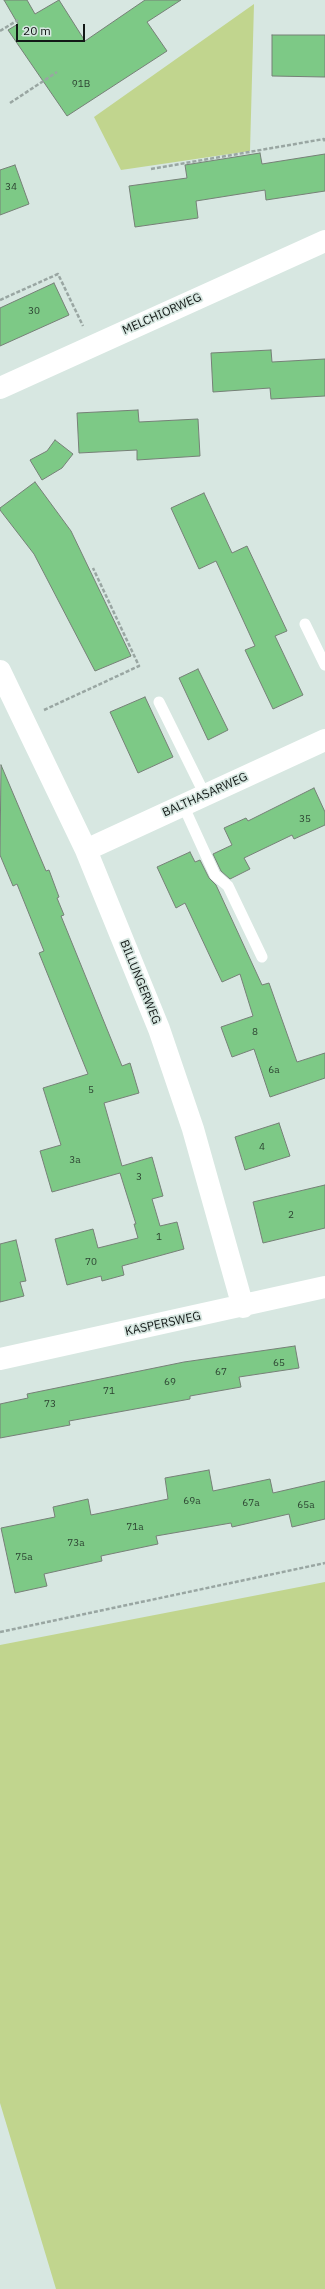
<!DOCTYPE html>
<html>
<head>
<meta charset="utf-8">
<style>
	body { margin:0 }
	#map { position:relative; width:325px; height:2289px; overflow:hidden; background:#d7e7e1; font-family:"IBM Plex Sans",sans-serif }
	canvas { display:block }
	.scale { position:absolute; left:16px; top:24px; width:69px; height:18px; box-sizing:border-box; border:2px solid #121816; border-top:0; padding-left:5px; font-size:12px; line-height:14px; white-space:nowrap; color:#121816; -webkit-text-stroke:3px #d7e7e1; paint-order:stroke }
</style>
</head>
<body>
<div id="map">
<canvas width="325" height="2289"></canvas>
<div class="scale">20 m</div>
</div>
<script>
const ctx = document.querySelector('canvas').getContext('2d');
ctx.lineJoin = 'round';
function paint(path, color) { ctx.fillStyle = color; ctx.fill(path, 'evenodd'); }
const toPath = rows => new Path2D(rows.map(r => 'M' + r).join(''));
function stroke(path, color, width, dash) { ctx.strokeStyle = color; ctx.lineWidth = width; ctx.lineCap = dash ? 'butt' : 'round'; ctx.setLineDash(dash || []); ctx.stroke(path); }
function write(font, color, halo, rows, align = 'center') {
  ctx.font = font + ' "IBM Plex Sans",sans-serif'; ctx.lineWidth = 3.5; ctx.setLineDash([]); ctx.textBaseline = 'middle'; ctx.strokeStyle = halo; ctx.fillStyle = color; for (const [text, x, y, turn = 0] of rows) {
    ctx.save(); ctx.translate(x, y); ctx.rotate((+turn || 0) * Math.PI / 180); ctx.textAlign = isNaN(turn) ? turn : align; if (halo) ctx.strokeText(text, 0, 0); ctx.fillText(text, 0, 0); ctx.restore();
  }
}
paint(toPath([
	[254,4,250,151,121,170,94,117],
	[325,1582,325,2289,56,2289,0,2103,0,1645]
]), '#c1d58e');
const building = toPath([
	[4,0,27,0,35,14,59,0,85,41,145,0,181,0,147,22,167,51,67,116,8,30,18,24,4,0],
	[272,35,325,35,325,77,272,76,272,35],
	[260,153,262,164,325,154,325,191,266,200,265,190,196,201,198,218,135,227,129,186,187,178,185,165,260,153],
	[15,165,29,204,0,215,0,170,15,165],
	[54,283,69,315,0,346,0,308,54,283],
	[271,350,272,362,325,359,325,396,271,399,270,388,213,392,211,353,271,350],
	[138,410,139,422,198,419,200,456,137,460,137,450,79,453,77,413,138,410],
	[55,440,73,454,62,468,42,480,30,460,47,451,55,440],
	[35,482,71,531,131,656,95,671,34,554,0,510,0,508,35,482],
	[204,493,232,553,247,546,287,631,275,636,303,695,273,709,245,650,255,646,216,561,199,569,171,508,204,493],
	[198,669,228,730,208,740,179,678,198,669],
	[145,697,173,757,138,773,110,712,145,697],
	[1,765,46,871,49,870,59,897,57,898,64,915,61,916,122,1066,130,1063,139,1093,104,1103,122,1166,152,1157,163,1196,152,1199,160,1226,177,1222,184,1249,122,1266,124,1275,102,1281,101,1276,67,1285,55,1239,93,1229,98,1248,138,1238,134,1224,136,1224,120,1173,52,1192,40,1151,61,1145,43,1088,88,1074,39,953,44,951,17,884,13,886,0,855,1,765],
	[314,788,325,812,325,825,294,839,292,835,244,858,250,869,230,879,221,871,213,854,232,845,224,828,246,818,248,821,314,788],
	[190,852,195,862,200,860,209,878,216,885,262,985,269,983,297,1062,325,1053,325,1078,270,1097,254,1049,232,1057,221,1027,253,1016,240,974,222,982,185,903,176,908,157,867,190,852],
	[279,1123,290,1156,245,1170,235,1137,279,1123],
	[325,1185,325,1228,263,1243,253,1202,325,1185],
	[16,1240,26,1281,20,1282,24,1296,0,1302,0,1244,16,1240],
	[295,1346,299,1368,239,1377,241,1387,190,1396,190,1399,69,1421,70,1425,0,1438,0,1404,28,1398,27,1394,184,1362,295,1346],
	[209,1470,213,1491,270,1479,273,1493,325,1481,325,1519,292,1527,289,1514,232,1527,231,1523,156,1536,158,1544,101,1556,102,1561,44,1574,47,1586,15,1593,1,1528,55,1517,53,1507,88,1499,91,1515,168,1499,165,1478,209,1470]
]);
paint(building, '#7dc986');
stroke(building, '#768077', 1);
stroke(toPath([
	[0,31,18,20],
	[10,103,57,72],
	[151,169,324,139,325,142],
	[0,300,58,274,83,326],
	[44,710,139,666,93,568],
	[0,1632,325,1563]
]), '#99a6a2', 2.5, [4, 2]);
stroke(toPath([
	[305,624,325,665],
	[159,702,205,795],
	[183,805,215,875,228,886,262,957]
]), '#fff', 11);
stroke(toPath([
	[0,388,325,241],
	[0,671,86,850,159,1029,193,1129,243,1307],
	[86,850,325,740],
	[0,1359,325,1287]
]), '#fff', 22);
write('10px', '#2d4432', null, [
	["91B",81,84],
	["34",11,187],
	["30",34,311],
	["35",305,819],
	["8",255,1032],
	["6a",274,1070],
	["5",91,1090],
	["4",262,1147],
	["3a",75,1160],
	["3",139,1177],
	["2",291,1215],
	["1",159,1237],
	["70",91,1262],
	["65",279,1363],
	["67",221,1372],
	["69",170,1382],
	["71",109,1391],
	["73",50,1404],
	["69a",192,1501],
	["67a",251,1503],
	["65a",306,1505],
	["71a",135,1527],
	["73a",76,1543],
	["75a",24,1557]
]);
write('12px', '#121816', '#d7e7e1', [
	["MELCHIORWEG",162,314,-24],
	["BALTHASARWEG",205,795,-24],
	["BILLUNGERWEG",140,982,68],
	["KASPERSWEG",163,1324,-12]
]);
</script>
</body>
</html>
